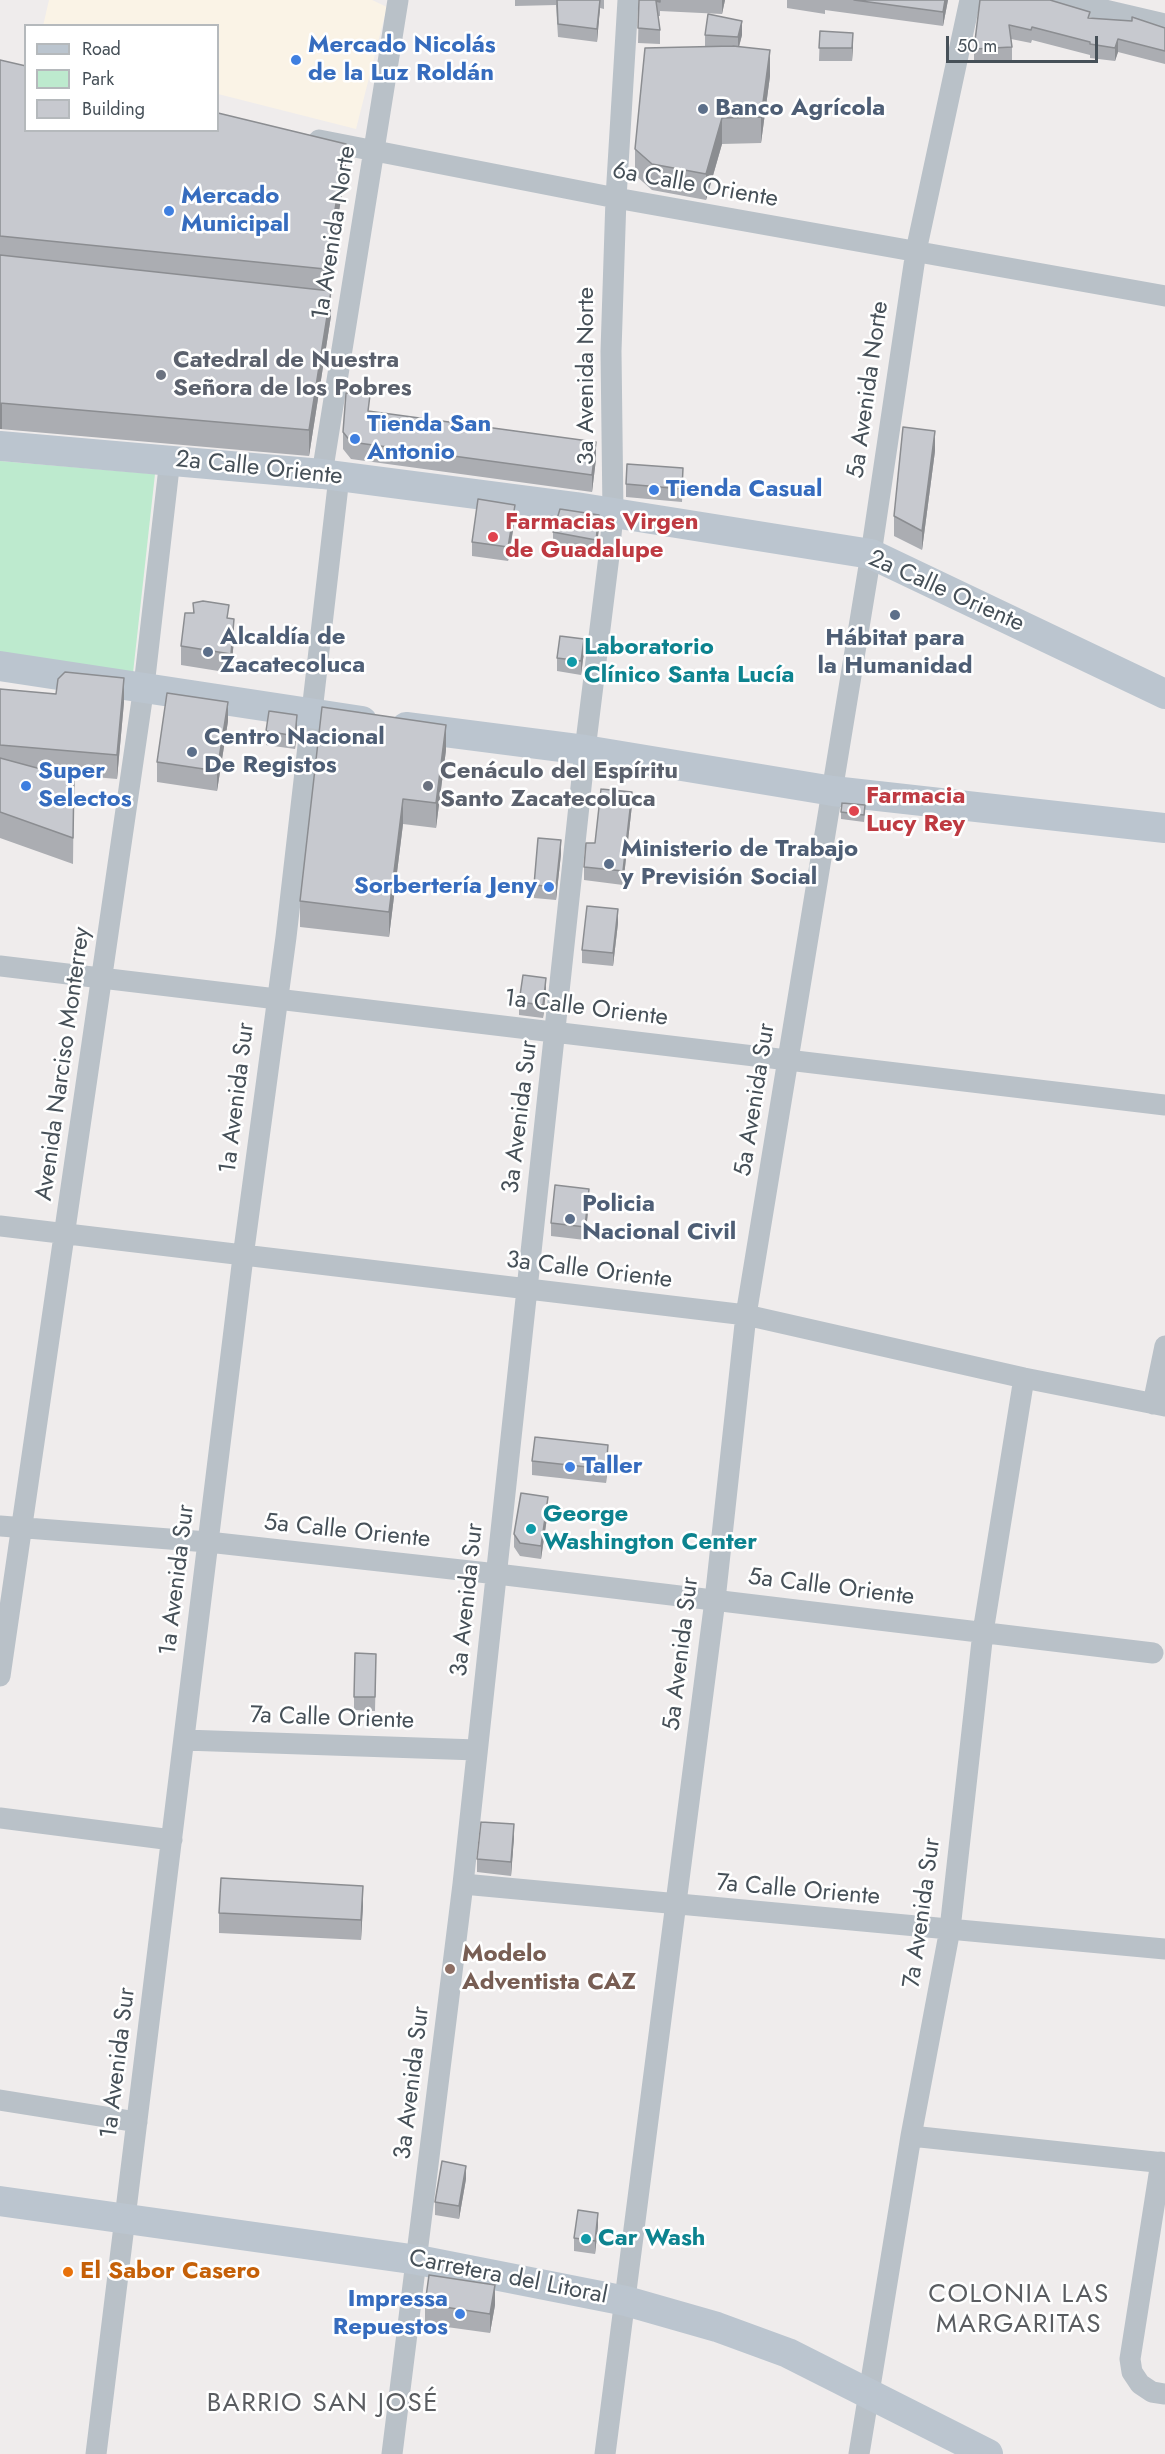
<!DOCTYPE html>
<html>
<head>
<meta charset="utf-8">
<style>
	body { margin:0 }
	#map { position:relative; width:1165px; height:2454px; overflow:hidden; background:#efecec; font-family:Jost,sans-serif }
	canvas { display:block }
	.legend { position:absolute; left:24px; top:24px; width:195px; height:108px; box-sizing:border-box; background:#fff; border:2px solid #b5b9bc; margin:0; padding:8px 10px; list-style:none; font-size:18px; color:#465058 }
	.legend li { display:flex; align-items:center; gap:12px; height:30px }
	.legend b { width:30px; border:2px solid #b5b9bc }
	.scale { position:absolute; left:946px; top:36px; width:152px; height:27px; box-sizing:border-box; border:3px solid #465058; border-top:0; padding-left:8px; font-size:18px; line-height:21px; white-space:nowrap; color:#465058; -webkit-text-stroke:4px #fff; paint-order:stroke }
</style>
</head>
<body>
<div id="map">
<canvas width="1165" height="2454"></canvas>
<ul class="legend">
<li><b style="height:8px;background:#bbc5cf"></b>Road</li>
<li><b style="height:16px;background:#bdeace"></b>Park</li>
<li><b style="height:16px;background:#c7c9cf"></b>Building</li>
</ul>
<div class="scale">50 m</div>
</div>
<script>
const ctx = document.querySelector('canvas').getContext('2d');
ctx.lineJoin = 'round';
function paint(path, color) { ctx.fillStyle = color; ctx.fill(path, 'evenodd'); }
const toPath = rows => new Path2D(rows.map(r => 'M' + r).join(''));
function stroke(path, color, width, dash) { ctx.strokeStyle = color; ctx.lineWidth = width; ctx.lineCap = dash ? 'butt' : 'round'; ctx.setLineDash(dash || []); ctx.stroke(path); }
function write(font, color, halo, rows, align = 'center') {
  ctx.font = font + ' Jost,sans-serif'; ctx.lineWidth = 5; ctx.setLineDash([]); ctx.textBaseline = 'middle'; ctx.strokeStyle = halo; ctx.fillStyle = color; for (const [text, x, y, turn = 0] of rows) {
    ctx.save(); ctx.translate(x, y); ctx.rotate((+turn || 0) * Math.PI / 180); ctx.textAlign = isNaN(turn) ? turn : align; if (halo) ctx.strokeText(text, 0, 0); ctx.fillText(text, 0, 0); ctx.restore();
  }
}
paint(toPath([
	[49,0,372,0,387,7,356,129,218,94,218,26,43,26]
]), '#faf3e6');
paint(toPath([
	[0,461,155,474,133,673,0,653]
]), '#bdeace');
stroke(toPath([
	[1062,0,1165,24],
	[319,140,616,198,1165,296],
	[322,474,398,0],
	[0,966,1165,1105],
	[0,1226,746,1315,1024,1378,1165,1406],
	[1153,1404,1165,1346],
	[0,1526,208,1542,497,1574,1153,1653],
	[0,1676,144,686,170,459],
	[184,1740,477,1750],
	[0,1818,172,1840],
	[463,1884,1165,1949],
	[0,2100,137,2122],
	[911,2136,1165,2163],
	[1161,2162,1130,2359,1132,2372,1140,2384,1152,2392,1165,2394],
	[96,2454,243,1257,286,937,339,477],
	[392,2454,463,1884,585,750,609,556,613,514,611,351,616,198,628,0],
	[605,2454,715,1600,746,1315,871,554,916,251,970,0],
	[859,2454,911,2136,950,1929,983,1632,1024,1378]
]), '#b9c1c8', 21);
stroke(toPath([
	[0,446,322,474,576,507,871,554,1165,694],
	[0,666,362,721],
	[406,727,585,750,833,791,1165,828],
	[0,2201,418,2260,626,2301,717,2327,788,2353,988,2454]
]), '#bbc5cf', 30);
paint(toPath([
	[515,0,604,0,604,9,600,8,597,42,558,37,556,5,515,6],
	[639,0,725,0,722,14,660,11,660,16,658,16,660,30,660,44,638,43],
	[787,0,948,0,943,26,825,10,825,14,787,8],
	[980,0,1090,18,1165,28,1165,64,1118,52,1115,61,1090,58,1090,55,1032,40,1031,43,1011,39,1012,47,1012,60,974,63,974,49],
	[820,31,853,46,852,61,819,61],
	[705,35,742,35,739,47,770,76,761,143,722,144,706,200,652,190,635,175,635,149,705,46],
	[0,60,346,170,325,290,331,316,309,456,0,429],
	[370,411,596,459,592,492,351,459,343,449,343,432],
	[935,451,922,550,894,536,894,516],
	[683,481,682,502,626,497,626,484],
	[515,518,508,561,472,556,472,542],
	[599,528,596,553,553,545,553,532],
	[193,603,234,639,231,673,181,665,181,646,193,613],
	[584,652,581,675,557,671,557,658],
	[0,689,124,702,117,779,60,774,74,778,73,864,0,838],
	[228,721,217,791,157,782,157,762],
	[297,728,295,749,266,745,266,731],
	[446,750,436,828,403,824,389,937,300,927,300,901],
	[632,805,623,885,584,880,584,867,595,843],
	[841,812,865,812,864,822,841,819],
	[561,854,556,900,534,898,534,885],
	[618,923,613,966,582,963,582,950],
	[546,991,543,1018,519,1015,519,1002],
	[589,1202,585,1240,551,1236,551,1223],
	[608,1459,606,1483,532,1475,532,1461],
	[548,1511,541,1559,520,1556,514,1547,514,1534],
	[376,1667,375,1711,354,1710,354,1697],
	[514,1837,511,1876,477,1872,477,1859],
	[363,1905,361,1940,219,1933,219,1913],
	[466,2179,459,2219,435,2215,435,2202],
	[598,2226,595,2254,574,2251,574,2238],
	[425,2304,495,2305,490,2333,425,2324]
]), '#abadb2');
paint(toPath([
	[600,0,600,8,597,42,597,29],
	[722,0,725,0,722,14],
	[945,0,948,0,943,26,943,12],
	[742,21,742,35,738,50,738,37],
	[853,33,853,46,852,61,852,48],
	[1118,39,1118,52,1115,61,1115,48],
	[770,50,770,76,761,143,761,117],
	[722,118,722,144,706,200,706,174],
	[346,144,346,170,325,295,325,269],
	[331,291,331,316,309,456,309,430],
	[0,403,2,403,2,429,0,429],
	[935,431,935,451,922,550,922,531],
	[596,442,596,459,592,492,592,475],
	[515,505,515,518,508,561,508,547],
	[599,515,599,528,596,553,596,540],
	[234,619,234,639,231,673,231,654],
	[584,639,584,652,581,675,581,661],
	[124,678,124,702,117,779,117,755],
	[228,702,228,721,217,791,217,771],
	[297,715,297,728,295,749,295,736],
	[446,725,446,750,436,828,436,803],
	[632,792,632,805,623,885,623,871],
	[403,799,403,824,389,937,389,912],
	[561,840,561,854,556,900,556,887],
	[618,909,618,923,613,966,613,953],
	[546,978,546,991,543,1018,543,1005],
	[589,1189,589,1202,585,1240,585,1227],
	[608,1445,608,1459,606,1483,606,1469],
	[548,1497,548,1511,541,1559,541,1546],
	[514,1824,514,1837,511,1876,511,1862],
	[363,1886,363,1905,361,1940,361,1920],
	[466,2166,466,2179,459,2219,459,2206],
	[598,2213,598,2226,595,2254,595,2241],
	[495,2285,495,2305,490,2333,490,2314]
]), '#8b8d91');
const building = toPath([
	[557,0,600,0,597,29,558,24,557,0],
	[639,0,660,0,660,2,656,1,660,30,638,28,639,0],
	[854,0,945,0,943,12,854,0],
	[980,0,1050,0,1090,12,1088,18,1132,21,1132,17,1165,28,1165,51,1118,39,1115,48,1090,44,1090,42,1032,27,1031,30,1009,25,1012,47,974,49,980,0],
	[708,14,742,21,738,37,705,35,708,14],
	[820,31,853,33,852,48,819,48,820,31],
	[733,46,770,50,761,117,722,118,706,174,652,164,635,149,645,48,733,46],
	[0,60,26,66,26,130,218,130,218,113,346,144,325,269,0,236,0,60],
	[0,255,331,291,309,430,0,403,0,255],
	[346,393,370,395,368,411,596,442,592,475,351,442,343,432,346,393],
	[903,427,935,431,922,531,894,516,903,427],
	[627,464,683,468,682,489,626,484,627,464],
	[478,499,515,505,508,547,472,542,478,499],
	[560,509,599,515,596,540,553,532,560,509],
	[203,601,229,605,227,618,234,619,231,654,181,646,185,613,194,613,193,603,203,601],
	[560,636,584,639,581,661,557,658,560,636],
	[65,672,124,678,117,755,0,745,0,689,56,694,58,679,65,672],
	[167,693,228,702,217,771,157,762,167,693],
	[322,707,446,725,436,803,403,799,389,912,300,901,322,707],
	[269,711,297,715,295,736,266,731,269,711],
	[0,758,74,778,73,838,0,812,0,758],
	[601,789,632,792,623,871,584,867,586,843,595,843,601,789],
	[842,803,865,805,864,815,841,812,842,803],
	[538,838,561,840,556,887,534,885,538,838],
	[587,906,618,909,613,953,582,950,587,906],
	[523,975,546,978,543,1005,519,1002,523,975],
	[555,1185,589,1189,585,1227,551,1223,555,1185],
	[535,1437,608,1445,606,1469,532,1461,535,1437],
	[521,1493,548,1497,541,1546,520,1543,514,1534,521,1493],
	[355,1653,376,1654,375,1697,354,1697,355,1653],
	[481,1822,514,1824,511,1862,477,1859,481,1822],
	[221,1878,363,1886,361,1920,219,1913,221,1878],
	[442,2161,466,2166,459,2206,435,2202,442,2161],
	[578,2210,598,2213,595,2241,574,2238,578,2210],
	[429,2275,495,2285,490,2314,425,2304,429,2275]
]);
paint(building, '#c7c9cf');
stroke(building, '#8b8d91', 1.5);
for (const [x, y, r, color] of [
	[296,60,6,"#3f7fe0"],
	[703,109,6,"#5c6f8a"],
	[169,211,6,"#3f7fe0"],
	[161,375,6,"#6b7280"],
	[355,439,6,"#3f7fe0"],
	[654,490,6,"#3f7fe0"],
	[493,537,6,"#e0444e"],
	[895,615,6,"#5c6f8a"],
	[208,652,6,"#5c6f8a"],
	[572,662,6,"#0f9aa8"],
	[192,752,6,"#5c6f8a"],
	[26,786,6,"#3f7fe0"],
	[428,786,6,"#6b7280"],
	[854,811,6,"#e0444e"],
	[609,864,6,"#5c6f8a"],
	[549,887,6,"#3f7fe0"],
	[570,1219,6,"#5c6f8a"],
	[570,1467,6,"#3f7fe0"],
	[531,1529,6,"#0f9aa8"],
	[450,1969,6,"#8d6e63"],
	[586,2239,6,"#0f9aa8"],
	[68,2272,6,"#e8710a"],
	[460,2314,6,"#3f7fe0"]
]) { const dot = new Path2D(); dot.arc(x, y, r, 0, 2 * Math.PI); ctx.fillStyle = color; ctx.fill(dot); stroke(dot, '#fff', 2); }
write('bold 24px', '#366cbe', '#fff', [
	["Mercado Nicolás",308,46],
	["de la Luz Roldán",308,74],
	["Mercado",181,197],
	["Municipal",181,225],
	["Tienda San",367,425],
	["Antonio",367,453],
	["Tienda Casual",666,490],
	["Super",38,772],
	["Selectos",38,800],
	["Sorbertería Jeny",537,887,"right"],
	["Taller",582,1467],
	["Impressa",448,2300,"right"],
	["Repuestos",448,2328,"right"]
], 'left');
write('bold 24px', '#4e5e75', '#fff', [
	["Banco Agrícola",715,109],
	["Alcaldía de",220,638],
	["Zacatecoluca",220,666],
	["Hábitat para",895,639,"center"],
	["la Humanidad",895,667,"center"],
	["Centro Nacional",204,738],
	["De Registos",204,766],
	["Ministerio de Trabajo",621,850],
	["y Previsión Social",621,878],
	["Policia",582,1205],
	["Nacional Civil",582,1233]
], 'left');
write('24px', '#465058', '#fff', [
	["6a Calle Oriente",695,186,10],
	["1a Avenida Norte",335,233,-81],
	["3a Avenida Norte",587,376,-90],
	["5a Avenida Norte",869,390,-82],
	["2a Calle Oriente",259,469,6],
	["2a Calle Oriente",946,592,24],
	["1a Calle Oriente",586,1009,7],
	["Avenida Narciso Monterrey",64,1064,-82],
	["1a Avenida Sur",238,1098,-83],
	["5a Avenida Sur",756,1100,-81],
	["3a Avenida Sur",521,1117,-83],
	["3a Calle Oriente",589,1271,7],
	["5a Calle Oriente",347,1532,6],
	["1a Avenida Sur",178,1580,-83],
	["5a Calle Oriente",831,1588,7],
	["3a Avenida Sur",468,1600,-84],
	["5a Avenida Sur",682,1654,-83],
	["7a Calle Oriente",332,1719,2],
	["7a Calle Oriente",798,1891,5],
	["7a Avenida Sur",923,1913,-82],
	["1a Avenida Sur",119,2063,-83],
	["3a Avenida Sur",413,2083,-83],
	["Carretera del Litoral",508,2278,11]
]);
write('bold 24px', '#5b616d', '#fff', [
	["Catedral de Nuestra",173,361],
	["Señora de los Pobres",173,389],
	["Cenáculo del Espíritu",440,772],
	["Santo Zacatecoluca",440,800]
], 'left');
write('bold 24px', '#be3a42', '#fff', [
	["Farmacias Virgen",505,523],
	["de Guadalupe",505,551],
	["Farmacia",866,797],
	["Lucy Rey",866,825]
], 'left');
write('bold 24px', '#0d838f', '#fff', [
	["Laboratorio",584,648],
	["Clínico Santa Lucía",584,676],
	["George",543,1515],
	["Washington Center",543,1543],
	["Car Wash",598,2239]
], 'left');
write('bold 24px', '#785e54', '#fff', [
	["Modelo",462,1955],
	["Adventista CAZ",462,1983]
], 'left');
write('bold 24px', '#c56008', '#fff', [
	["El Sabor Casero",80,2272]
], 'left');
ctx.letterSpacing = '1.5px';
write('26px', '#5a5d61', '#fff', [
	["COLONIA LAS",1019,2296],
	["MARGARITAS",1019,2326],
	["BARRIO SAN JOSÉ",323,2405]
]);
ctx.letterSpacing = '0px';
</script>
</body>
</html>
